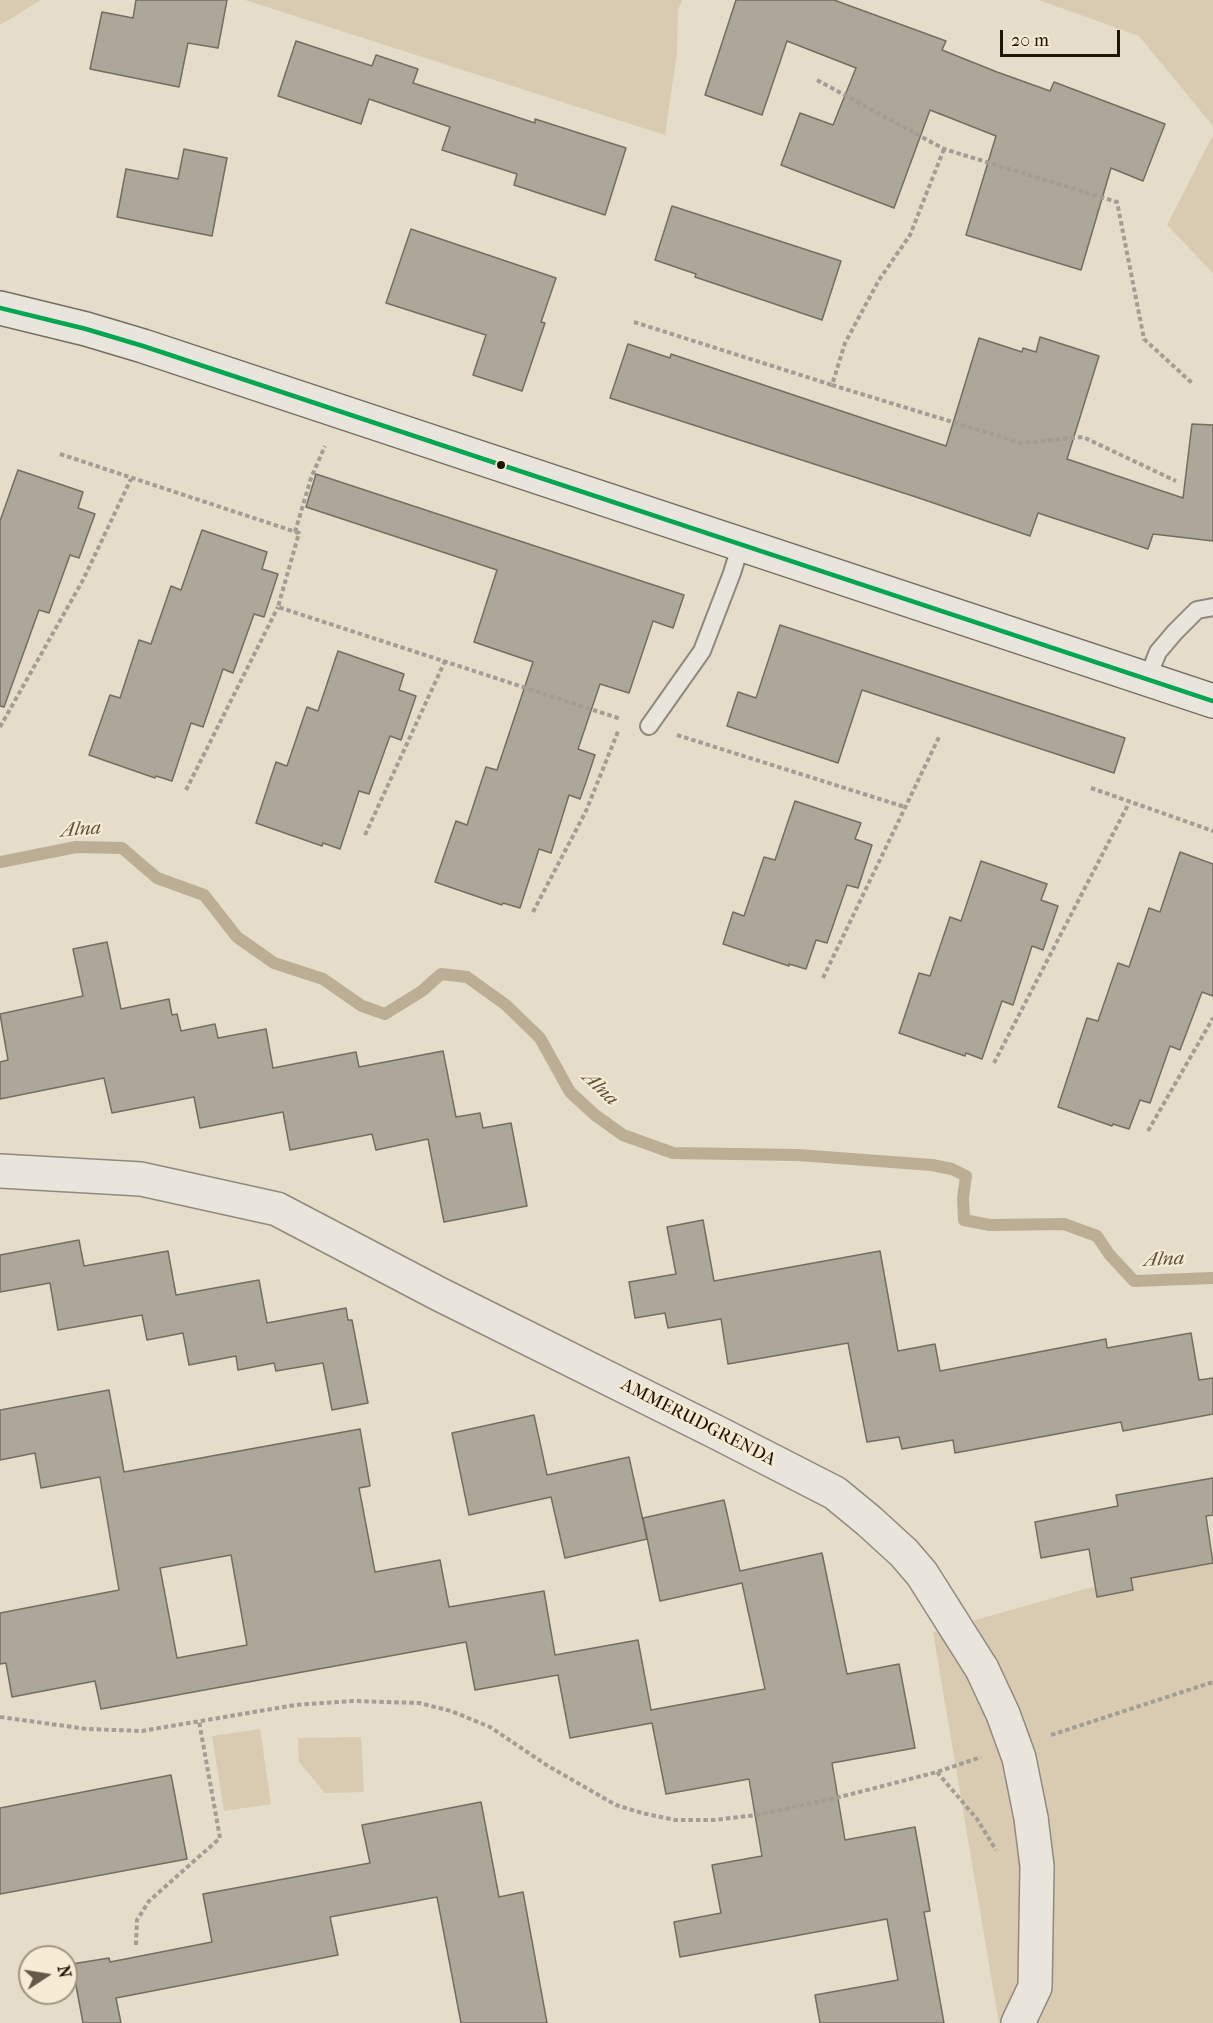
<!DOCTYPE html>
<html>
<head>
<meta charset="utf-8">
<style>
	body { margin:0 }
	#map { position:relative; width:1213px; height:2023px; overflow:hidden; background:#e5dcc9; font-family:"IM FELL French Canon",serif }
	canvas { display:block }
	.north { position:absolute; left:18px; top:1945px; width:60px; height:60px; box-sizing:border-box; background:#f6ebd4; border:2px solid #a19581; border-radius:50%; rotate:78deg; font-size:16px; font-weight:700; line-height:24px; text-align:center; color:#211305 }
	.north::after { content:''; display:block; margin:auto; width:21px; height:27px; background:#66594a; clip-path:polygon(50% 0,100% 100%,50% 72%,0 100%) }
	.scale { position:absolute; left:1000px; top:30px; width:120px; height:27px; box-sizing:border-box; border:3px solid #211305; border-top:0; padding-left:8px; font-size:18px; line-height:21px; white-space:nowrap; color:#211305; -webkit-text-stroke:4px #f6ebd4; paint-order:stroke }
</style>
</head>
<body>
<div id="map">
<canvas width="1213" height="2023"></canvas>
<div class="north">N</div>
<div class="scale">20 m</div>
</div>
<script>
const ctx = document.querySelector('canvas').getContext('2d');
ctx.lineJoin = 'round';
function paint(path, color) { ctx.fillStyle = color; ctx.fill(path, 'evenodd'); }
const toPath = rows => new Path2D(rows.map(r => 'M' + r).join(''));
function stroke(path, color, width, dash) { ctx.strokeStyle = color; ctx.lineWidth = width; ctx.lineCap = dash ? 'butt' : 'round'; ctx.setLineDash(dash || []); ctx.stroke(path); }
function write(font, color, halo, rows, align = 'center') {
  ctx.font = font + ' "IM FELL French Canon",serif'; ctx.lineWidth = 4.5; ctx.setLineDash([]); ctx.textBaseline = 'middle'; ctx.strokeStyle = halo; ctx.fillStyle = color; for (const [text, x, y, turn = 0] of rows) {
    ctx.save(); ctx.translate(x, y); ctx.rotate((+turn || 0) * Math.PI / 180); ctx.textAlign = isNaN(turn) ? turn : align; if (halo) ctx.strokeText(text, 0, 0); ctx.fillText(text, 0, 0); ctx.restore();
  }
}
paint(toPath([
	[0,0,41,0,0,25],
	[245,0,682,0,678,10,677,52,665,135],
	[1039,0,1213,0,1213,126,1139,36],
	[1213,135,1213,273,1167,225],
	[1213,1553,1213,2023,999,2023,933,1632],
	[260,1729,271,1804,224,1811,212,1736],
	[361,1737,364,1792,325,1793,299,1762,298,1738]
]), '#d8cbb1');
stroke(toPath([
	[0,862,76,847,122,848,157,878,204,895,237,937,274,963,323,979,362,1006,385,1014,422,991,441,974,467,977,506,1005,540,1038,570,1092,595,1115,623,1135,673,1153,798,1155,932,1165,952,1169,966,1176,963,1198,964,1220,990,1225,1064,1224,1097,1236,1109,1254,1134,1281,1213,1278]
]), '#bcae94', 12);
const building = toPath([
	[136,0,227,0,218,48,188,43,179,87,90,69,102,12,133,18,136,0],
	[736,0,834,0,946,41,942,50,997,72,1050,91,1054,82,1165,124,1143,181,1111,168,1081,270,966,235,996,136,930,110,894,208,781,165,800,113,833,125,856,68,787,41,762,115,705,95,736,0],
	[296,41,372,66,376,55,418,69,413,83,535,123,535,119,626,148,605,215,514,185,517,174,442,150,450,127,369,99,361,124,278,96,296,41],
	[184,149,227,158,212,236,117,217,126,169,178,179,184,149],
	[672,206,841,261,822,320,695,277,696,274,655,260,672,206],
	[411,229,556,278,541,322,545,323,522,391,473,375,486,335,386,303,411,229],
	[1040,337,1099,356,1067,459,1183,498,1192,424,1213,425,1213,541,1153,534,1148,549,1038,513,1030,536,916,497,610,398,628,344,670,358,671,354,946,446,979,338,1022,352,1023,348,1036,352,1040,337],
	[18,470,83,492,78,508,95,514,79,558,70,555,49,613,39,610,4,707,0,706,0,521,18,470],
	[316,474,684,595,673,628,653,621,629,693,600,684,578,749,595,755,586,782,580,799,569,795,551,853,539,849,520,908,503,903,502,905,435,882,456,821,467,825,486,767,497,770,533,662,474,642,497,570,306,507,316,474],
	[202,530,267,552,262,569,278,574,264,617,254,614,233,673,223,669,203,727,191,723,172,781,156,776,155,778,89,755,110,695,120,698,139,640,151,644,171,586,181,590,202,530],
	[780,625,1125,738,1114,773,862,690,838,763,727,726,738,692,756,698,780,625],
	[338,651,404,674,399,690,416,696,401,740,390,736,369,794,359,791,340,849,323,843,322,846,256,823,276,762,287,766,307,707,318,711,338,651],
	[795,801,861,823,855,839,872,845,858,888,847,885,827,943,816,940,806,969,789,964,789,966,723,944,733,912,744,916,764,857,775,860,795,801],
	[1180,852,1213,864,1213,996,1202,992,1180,1050,1170,1046,1150,1103,1140,1100,1129,1129,1113,1124,1112,1126,1058,1107,1087,1018,1098,1021,1118,963,1129,967,1149,908,1160,912,1180,852],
	[981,861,1047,884,1041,900,1058,906,1043,950,1032,946,1013,1005,1002,1001,982,1059,966,1053,965,1056,899,1033,919,973,930,976,950,917,961,921,981,861],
	[107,942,121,1009,169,999,172,1015,177,1014,181,1031,215,1024,218,1038,266,1029,273,1068,356,1052,359,1067,443,1051,456,1117,480,1113,483,1128,511,1123,527,1206,444,1222,428,1139,376,1150,372,1134,290,1150,283,1112,200,1128,194,1097,112,1113,104,1078,0,1099,0,1062,8,1060,0,1014,83,996,73,949,107,942],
	[703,1220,714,1281,880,1251,898,1351,935,1344,940,1371,1106,1339,1107,1348,1191,1333,1199,1380,1213,1378,1213,1414,1123,1431,1121,1422,955,1453,953,1440,902,1449,899,1437,867,1442,848,1343,728,1364,721,1319,668,1328,665,1313,635,1318,629,1282,676,1274,667,1227,703,1220],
	[79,1240,84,1266,168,1251,176,1295,259,1280,267,1323,346,1308,348,1320,352,1320,368,1403,332,1410,323,1363,276,1371,274,1363,238,1370,236,1356,189,1365,183,1333,147,1340,142,1315,58,1330,50,1283,0,1292,0,1255,79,1240],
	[109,1390,124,1472,360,1429,370,1486,359,1488,375,1572,440,1560,449,1607,544,1591,555,1655,638,1640,651,1710,765,1689,742,1583,660,1601,643,1518,724,1500,740,1571,822,1553,847,1674,899,1664,915,1748,832,1763,845,1840,915,1827,930,1911,924,1912,944,2023,820,2023,815,1995,898,1980,887,1919,680,1957,674,1922,721,1913,712,1865,762,1856,749,1779,666,1794,652,1723,570,1738,558,1675,475,1690,466,1642,101,1709,95,1681,12,1697,6,1663,0,1664,0,1613,119,1590,100,1477,41,1488,35,1453,0,1460,0,1410,109,1390],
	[231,1555,247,1645,177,1658,160,1568,231,1555],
	[534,1415,547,1475,629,1457,647,1539,565,1558,551,1497,469,1515,452,1433,534,1415],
	[1213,1478,1213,1515,1206,1516,1213,1563,1131,1578,1133,1590,1097,1597,1089,1549,1041,1558,1035,1522,1118,1506,1116,1495,1213,1478],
	[171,1775,187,1859,0,1894,0,1808,171,1775],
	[481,1802,499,1897,523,1892,547,2023,461,2023,437,1897,330,1917,338,1955,116,1998,121,2023,83,2023,72,1964,109,1958,110,1962,212,1942,203,1894,370,1863,362,1825,481,1802]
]);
paint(building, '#ada799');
stroke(building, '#746d62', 1.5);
const lane = toPath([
	[1147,679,1158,652,1175,632,1197,610,1213,607],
	[649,726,702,651,732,573,741,544]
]);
const street = toPath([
	[0,1171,141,1179,277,1209,439,1294,718,1433,835,1493,869,1521,904,1553,922,1574,982,1669],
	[1018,2023,1035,1987,1037,1866,1031,1818]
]);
const secondary = toPath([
	[0,308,86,329,143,346,1213,701]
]);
stroke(lane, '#90897d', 20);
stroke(street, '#90897d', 36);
stroke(secondary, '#746d62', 36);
stroke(toPath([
	[817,80,944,149,1117,202,1144,339,1192,383],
	[944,149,910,235,879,280,845,343,832,385,1021,443,1083,437,1176,481],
	[634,322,832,385],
	[60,454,299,533,278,607,621,719],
	[295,532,311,478,325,446],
	[0,727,83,580,131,479],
	[677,735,905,807],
	[1091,788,1213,831],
	[186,790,278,607],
	[365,835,445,661],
	[533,912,586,811,619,729],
	[823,978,940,735],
	[994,1063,1129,803],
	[1148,1131,1213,1018],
	[0,1717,87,1729,142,1731,295,1705,353,1701,419,1703,451,1711,490,1727,548,1766,616,1805,642,1813,675,1820,714,1820,756,1815,836,1798,937,1772,981,1757],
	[1051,1735,1213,1682],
	[937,1772,977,1819,996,1850],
	[136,1945,137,1920,149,1901,220,1838,199,1721]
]), '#a39d94', 4, [4.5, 3]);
stroke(lane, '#eae5dc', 16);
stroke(street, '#eae5dc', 33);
stroke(secondary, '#eae5dc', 33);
const streetBridge = toPath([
	[982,1669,1003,1714,1019,1758,1031,1818]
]);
stroke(streetBridge, '#90897d', 36, []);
stroke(streetBridge, '#eae5dc', 33);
stroke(toPath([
	[0,308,86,329,143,346,1213,701]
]), '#00a651', 4.5);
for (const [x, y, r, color] of [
	[501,465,5,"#211305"]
]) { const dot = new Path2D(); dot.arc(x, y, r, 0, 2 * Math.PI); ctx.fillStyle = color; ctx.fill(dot); stroke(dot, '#f6ebd4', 2); }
write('18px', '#211305', '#f6ebd4', [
	["AMMERUDGRENDA",698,1423,27]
]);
write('italic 20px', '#5f503b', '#f6ebd4', [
	["Alna",81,830,-4],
	["Alna",600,1089,44],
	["Alna",1164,1260,-2]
]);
</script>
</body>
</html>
